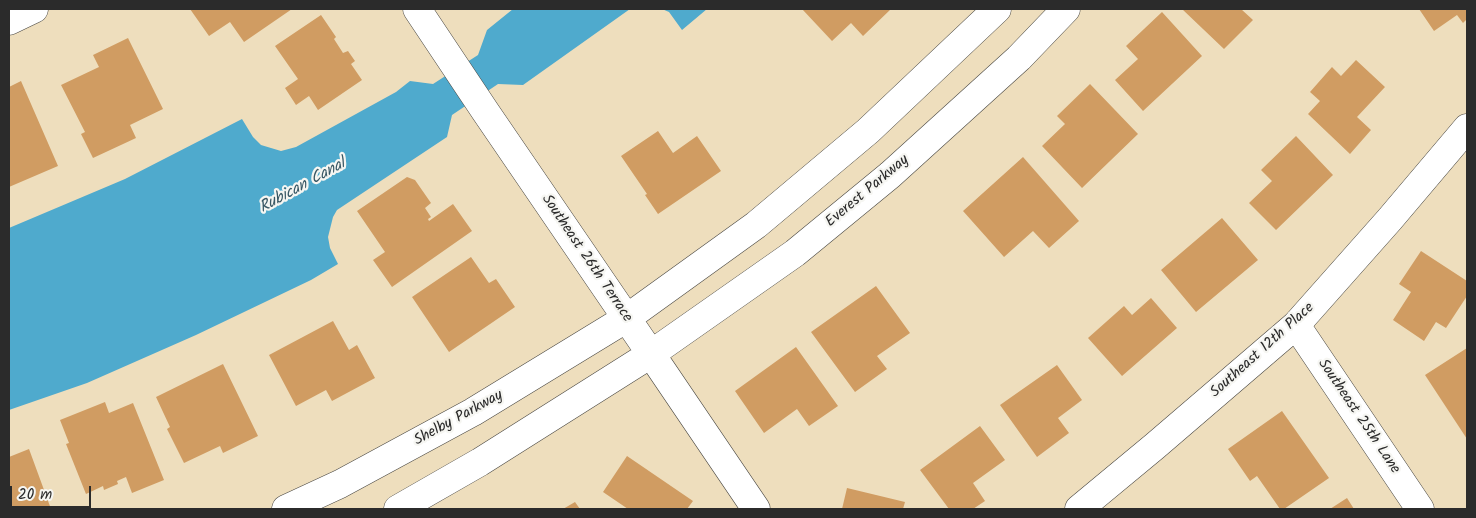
<!DOCTYPE html>
<html>
<head>
<meta charset="utf-8">
<style>
	body { margin:0 }
	#map { position:relative; width:1476px; height:518px; overflow:hidden; background:#eedebd; font-family:Kalam,sans-serif }
	canvas { display:block }
	.frame { position:absolute; inset:0; border:10px solid #2b2b2b; pointer-events:none }
	.scale { position:absolute; left:10px; top:486px; width:81px; height:22px; box-sizing:border-box; border:2px solid #2b2b2b; border-top:0; padding-left:6px; font-size:15px; line-height:18px; white-space:nowrap; color:#2b2b2b; -webkit-text-stroke:4px #f6f6f2; paint-order:stroke }
</style>
</head>
<body>
<div id="map">
<canvas width="1476" height="518"></canvas>
<div class="frame"></div>
<div class="scale">20 m</div>
</div>
<script>
const ctx = document.querySelector('canvas').getContext('2d');
ctx.lineJoin = 'round';
function paint(path, color) { ctx.fillStyle = color; ctx.fill(path, 'evenodd'); }
const toPath = rows => new Path2D(rows.map(r => 'M' + r).join(''));
function stroke(path, color, width, dash) { ctx.strokeStyle = color; ctx.lineWidth = width; ctx.lineCap = dash ? 'butt' : 'round'; ctx.setLineDash(dash || []); ctx.stroke(path); }
function write(font, color, halo, rows, align = 'center') {
  ctx.font = font + ' Kalam,sans-serif'; ctx.lineWidth = 4.5; ctx.setLineDash([]); ctx.textBaseline = 'middle'; ctx.strokeStyle = halo; ctx.fillStyle = color; for (const [text, x, y, turn = 0] of rows) {
    ctx.save(); ctx.translate(x, y); ctx.rotate((+turn || 0) * Math.PI / 180); ctx.textAlign = isNaN(turn) ? turn : align; if (halo) ctx.strokeText(text, 0, 0); ctx.fillText(text, 0, 0); ctx.restore();
  }
}
paint(toPath([
	[513,9,630,9,523,85,498,84,452,115,447,137,337,210,333,217,328,237,330,248,338,264,311,280,196,335,87,383,9,410,9,228,125,179,242,119,253,137,261,145,281,151,296,147,396,92,410,81,433,84,478,55,487,30],
	[662,9,707,9,682,30,669,12]
]), '#4faacd');
paint(toPath([
	[190,9,292,9,244,42,230,22,209,36],
	[802,9,891,9,863,36,851,23,832,41],
	[1182,9,1241,9,1253,20,1224,49],
	[1419,9,1467,9,1467,19,1463,23,1457,15,1434,31],
	[1162,12,1202,56,1143,111,1115,80,1138,59,1126,46],
	[321,15,336,37,334,39,343,53,348,51,355,61,351,64,362,80,318,110,309,96,296,105,285,88,298,79,275,46],
	[128,38,163,109,130,125,136,138,93,158,81,134,85,132,61,85,99,67,93,55],
	[1356,60,1385,87,1357,117,1371,130,1350,154,1308,114,1320,101,1310,92,1332,67,1341,76],
	[21,81,58,166,9,187,9,87],
	[1090,84,1138,134,1082,188,1042,146,1065,124,1057,116],
	[658,131,673,153,697,136,721,171,658,214,645,195,647,194,621,156],
	[1296,136,1333,175,1276,230,1249,203,1272,181,1261,170],
	[1023,157,1079,221,1049,248,1033,231,1004,257,963,211],
	[407,177,415,180,431,203,425,208,431,217,428,219,429,221,453,204,472,231,392,287,373,260,385,252,357,211],
	[1222,218,1258,260,1196,312,1161,270],
	[1421,251,1467,281,1467,296,1446,328,1436,322,1424,341,1393,320,1411,292,1399,284],
	[471,257,489,283,496,279,515,307,449,352,412,297],
	[876,286,910,333,877,356,887,369,855,392,811,332],
	[1151,298,1177,328,1122,376,1088,338,1124,306,1132,315],
	[333,321,349,350,357,345,375,378,332,401,326,390,296,406,269,355],
	[796,347,838,406,809,426,797,409,764,433,735,391],
	[1467,348,1467,439,1425,375],
	[223,364,258,436,223,453,220,446,184,463,167,429,170,427,156,397],
	[1057,365,1082,400,1058,418,1069,433,1037,457,1000,405],
	[105,402,109,413,133,403,164,480,132,493,126,477,117,481,118,484,104,490,103,486,86,494,66,444,69,443,60,420],
	[1282,411,1329,478,1284,509,1280,509,1257,476,1250,481,1228,449],
	[980,426,1005,460,973,483,985,501,973,509,949,509,920,470],
	[29,449,51,509,9,509,9,457],
	[627,456,693,501,687,509,628,509,603,492],
	[847,488,905,502,903,509,842,509],
	[1347,498,1354,509,1330,509],
	[575,502,580,509,563,509]
]), '#d09c62');
const minor = toPath([
	[1296,325,1420,509],
	[651,354,756,509],
	[1079,509,1155,446,1296,325,1390,219,1467,128]
]);
const tertiary = toPath([
	[417,9,485,111,651,354],
	[9,21,34,9],
	[286,509,340,484,473,412,627,318,756,225,868,131,997,9],
	[398,509,480,462,651,354,795,253,890,175,1019,58,1066,9]
]);
stroke(minor, '#484641', 29);
stroke(tertiary, '#484641', 29);
stroke(minor, '#fff', 28);
stroke(tertiary, '#fff', 28);
write('15px', '#2b2b2b', '#f6f6f2', [
	["Everest Parkway",868,192,-40],
	["Southeast 26th Terrace",586,259,56],
	["Southeast 12th Place",1263,351,-42],
	["Southeast 25th Lane",1358,417,56],
	["Shelby Parkway",459,419,-29]
]);
write('italic 16px', '#385764', '#f6f6f2', [
	["Rubican Canal",303,187,-29]
]);
</script>
</body>
</html>
